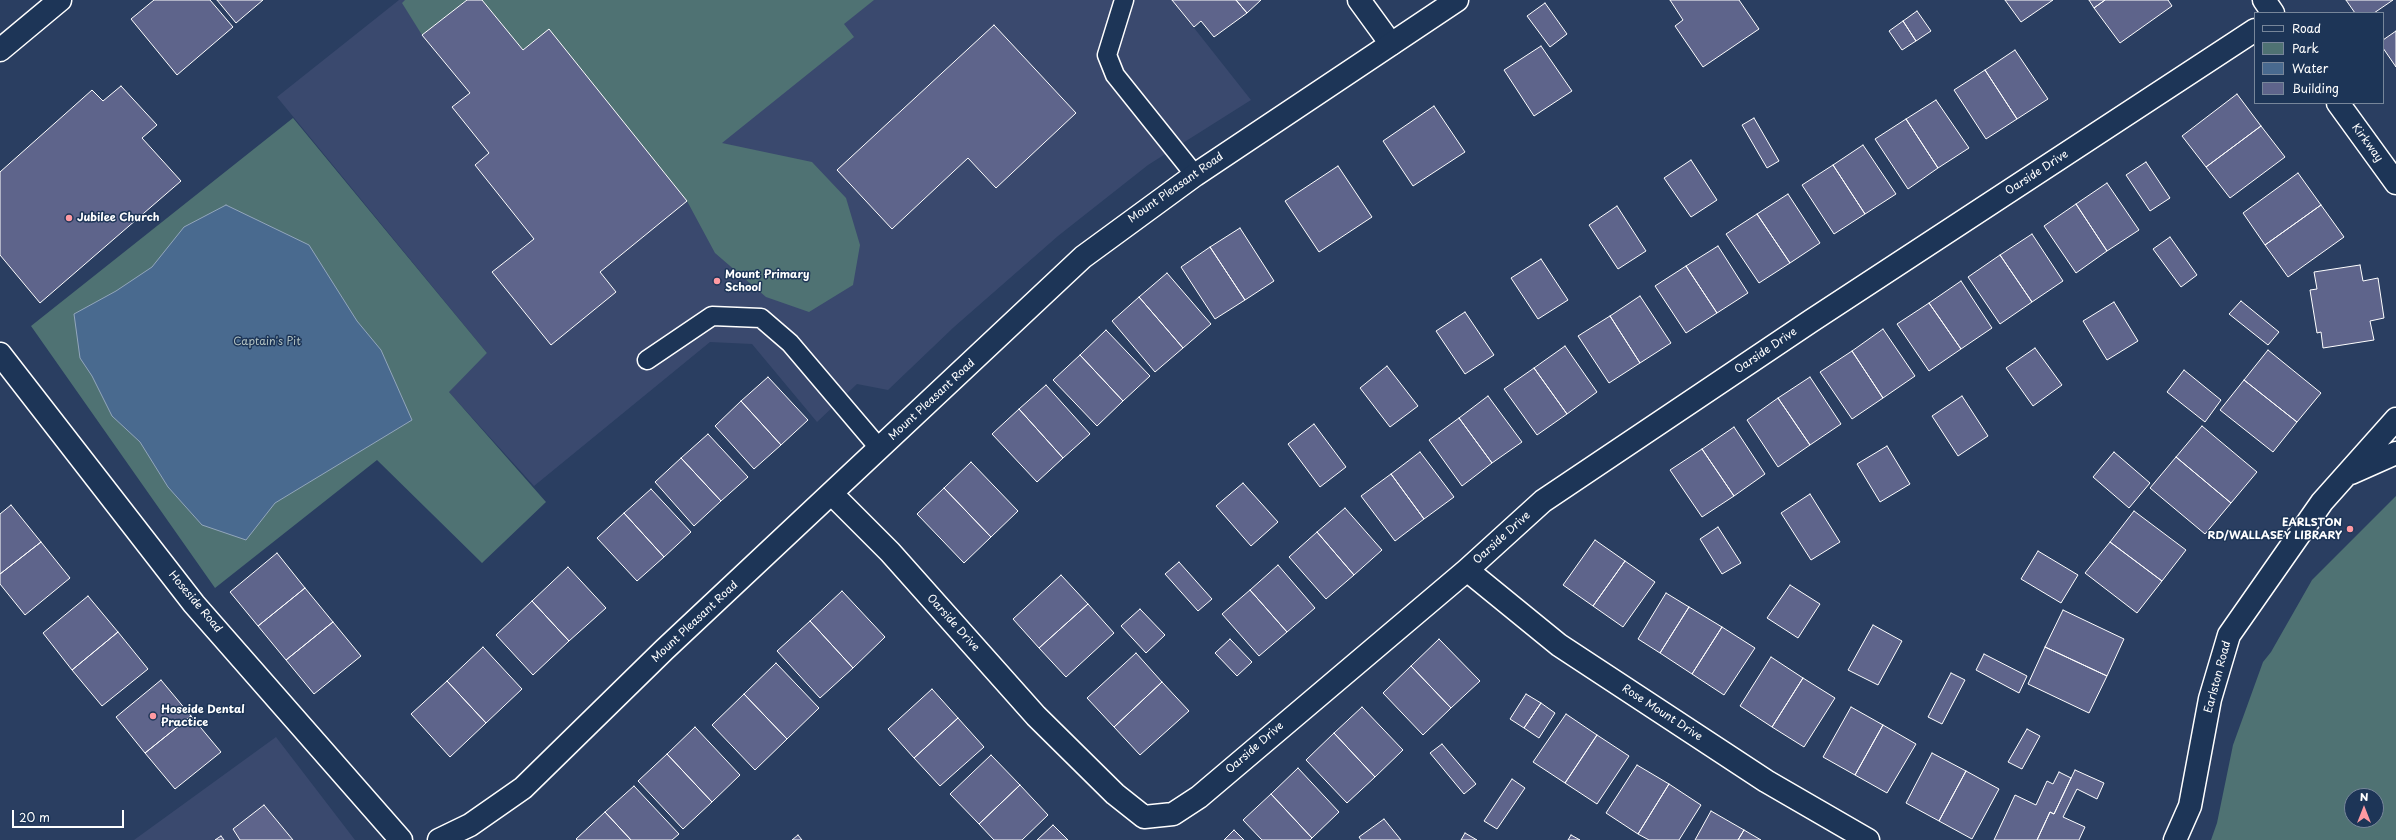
<!DOCTYPE html>
<html>
<head>
<meta charset="utf-8">
<style>
	body { margin:0 }
	#map { position:relative; width:2396px; height:840px; overflow:hidden; background:#2a3e61; font-family:"Playpen Sans",sans-serif }
	canvas { display:block }
	.legend { position:absolute; left:2254px; top:12px; width:130px; height:92px; box-sizing:border-box; background:#1d3557; border:1px solid #77869a; margin:0; padding:5px 7px; list-style:none; font-size:12px; color:#fff }
	.legend li { display:flex; align-items:center; gap:8px; height:20px }
	.legend b { width:20px; border:1px solid #77869a }
	.north { position:absolute; left:2344px; top:788px; width:40px; height:40px; box-sizing:border-box; background:#1d3557; border:1px solid #77869a; border-radius:50%; rotate:0deg; font-size:11px; font-weight:700; line-height:16px; text-align:center; color:#fff }
	.north::after { content:''; display:block; margin:auto; width:14px; height:18px; background:#ff9aa2; clip-path:polygon(50% 0,100% 100%,50% 72%,0 100%) }
	.scale { position:absolute; left:12px; top:810px; width:112px; height:18px; box-sizing:border-box; border:2px solid #fff; border-top:0; padding-left:5px; font-size:12px; line-height:14px; white-space:nowrap; color:#fff; -webkit-text-stroke:3px #1d3557; paint-order:stroke }
</style>
</head>
<body>
<div id="map">
<canvas width="2396" height="840"></canvas>
<ul class="legend">
<li><b style="height:5px;background:#1d3557"></b>Road</li>
<li><b style="height:11px;background:#4f7273"></b>Park</li>
<li><b style="height:11px;background:#496a8f"></b>Water</li>
<li><b style="height:11px;background:#5e648b"></b>Building</li>
</ul>
<div class="north">N</div>
<div class="scale">20 m</div>
</div>
<script>
const ctx = document.querySelector('canvas').getContext('2d');
ctx.lineJoin = 'round';
function paint(path, color) { ctx.fillStyle = color; ctx.fill(path, 'evenodd'); }
const toPath = rows => new Path2D(rows.map(r => 'M' + r).join(''));
function stroke(path, color, width, dash) { ctx.strokeStyle = color; ctx.lineWidth = width; ctx.lineCap = dash ? 'butt' : 'round'; ctx.setLineDash(dash || []); ctx.stroke(path); }
function write(font, color, halo, rows, align = 'center') {
  ctx.font = font + ' "Playpen Sans",sans-serif'; ctx.lineWidth = 3; ctx.setLineDash([]); ctx.textBaseline = 'middle'; ctx.strokeStyle = halo; ctx.fillStyle = color; for (const [text, x, y, turn = 0] of rows) {
    ctx.save(); ctx.translate(x, y); ctx.rotate((+turn || 0) * Math.PI / 180); ctx.textAlign = isNaN(turn) ? turn : align; if (halo) ctx.strokeText(text, 0, 0); ctx.fillText(text, 0, 0); ctx.restore();
  }
}
paint(toPath([
	[399,0,1172,0,1251,100,1148,165,1058,236,954,327,888,390,857,384,817,422,752,344,710,342,534,486,448,391,487,353,277,97],
	[276,737,355,840,134,840]
]), '#3a496e');
paint(toPath([
	[405,0,467,0,422,35,402,3],
	[482,0,874,0,844,24,854,37,722,143,812,162,846,198,860,245,853,285,809,312,766,297,715,253,687,201,549,30,523,50],
	[293,118,487,353,449,392,546,502,482,563,377,460,215,588,31,326],
	[2396,496,2396,840,2211,840,2217,823,2233,745,2263,662,2271,652,2312,580],
	[2352,796,2376,796,2376,820,2352,820]
]), '#4f7273');
const water = toPath([
	[226,205,309,245,357,321,381,350,412,420,275,503,246,540,202,525,168,487,140,442,112,416,92,376,80,358,74,314,116,291,152,267,184,227,226,205]
]);
paint(water, '#496a8f');
stroke(water, '#92a6bc', 1);
const building = toPath([
	[154,0,210,0,233,27,177,75,131,19,154,0],
	[217,0,263,0,236,23,217,0],
	[467,0,482,0,523,50,549,29,687,201,600,272,616,292,551,345,492,272,534,239,475,165,489,153,452,107,470,93,422,35,467,0],
	[1172,0,1236,0,1247,13,1214,37,1201,21,1194,27,1172,0],
	[1236,0,1261,0,1247,13,1236,0],
	[1670,0,1739,0,1759,29,1703,67,1675,26,1683,20,1670,0],
	[2005,0,2053,0,2021,22,2005,0],
	[2089,0,2105,0,2094,8,2089,0],
	[2105,0,2168,0,2172,6,2120,43,2094,8,2105,0],
	[2346,0,2393,0,2374,13,2355,13,2346,0],
	[1545,3,1567,34,1550,47,1527,16,1545,3],
	[1917,11,1931,31,1916,41,1903,21,1917,11],
	[1903,21,1916,41,1902,50,1889,31,1903,21],
	[994,25,1076,113,996,188,968,158,892,229,837,170,994,25],
	[2396,31,2396,67,2383,48,2383,40,2396,31],
	[1541,46,1572,91,1534,116,1504,70,1541,46],
	[2015,50,2048,99,2017,119,1985,70,2015,50],
	[1985,70,2017,119,1986,139,1954,90,1985,70],
	[121,86,157,125,142,138,181,181,40,303,0,255,0,172,92,90,103,101,121,86],
	[2237,94,2261,126,2206,167,2182,136,2237,94],
	[1936,100,1969,148,1938,168,1906,119,1936,100],
	[1434,106,1465,152,1413,186,1383,141,1434,106],
	[1754,118,1779,161,1767,168,1742,125,1754,118],
	[1906,119,1938,168,1908,189,1875,139,1906,119],
	[2261,126,2285,157,2230,198,2206,167,2261,126],
	[1863,145,1896,194,1865,214,1833,165,1863,145],
	[1691,160,1717,200,1691,217,1664,178,1691,160],
	[2146,162,2170,198,2150,211,2126,175,2146,162],
	[1833,165,1865,214,1834,234,1802,185,1833,165],
	[1338,166,1372,217,1319,252,1285,201,1338,166],
	[2298,173,2321,205,2265,245,2243,213,2298,173],
	[2107,183,2139,230,2107,251,2076,204,2107,183],
	[1788,194,1820,243,1790,263,1757,214,1788,194],
	[2076,204,2107,251,2076,273,2044,226,2076,204],
	[2321,205,2344,237,2288,277,2265,245,2321,205],
	[1617,206,1646,251,1618,269,1589,225,1617,206],
	[1757,214,1790,263,1759,283,1726,234,1757,214],
	[1240,228,1274,281,1245,300,1210,247,1240,228],
	[2032,234,2063,281,2032,302,2000,255,2032,234],
	[2170,237,2197,275,2181,287,2153,249,2170,237],
	[1718,246,1748,293,1717,313,1686,266,1718,246],
	[1210,247,1245,300,1215,319,1181,267,1210,247],
	[2000,255,2032,302,2000,324,1968,277,2000,255],
	[1541,259,1568,300,1538,319,1511,278,1541,259],
	[2360,265,2363,281,2378,278,2384,318,2370,321,2374,340,2323,348,2321,332,2317,333,2310,290,2317,289,2314,272,2360,265],
	[1686,266,1717,313,1686,333,1655,286,1686,266],
	[1167,273,1211,324,1183,348,1139,297,1167,273],
	[1961,281,1992,328,1961,349,1929,303,1961,281],
	[1640,296,1671,343,1640,363,1610,316,1640,296],
	[1139,297,1183,348,1155,372,1112,321,1139,297],
	[2241,301,2279,332,2268,345,2229,314,2241,301],
	[2114,302,2138,341,2107,360,2083,321,2114,302],
	[1929,303,1961,349,1929,371,1897,324,1929,303],
	[1465,312,1494,355,1465,374,1436,331,1465,312],
	[1610,316,1640,363,1609,383,1578,336,1610,316],
	[1883,329,1915,376,1883,398,1852,351,1883,329],
	[1106,330,1150,376,1123,401,1080,355,1106,330],
	[1565,346,1597,392,1567,414,1534,368,1565,346],
	[2035,348,2062,385,2033,406,2006,368,2035,348],
	[2268,350,2321,393,2297,422,2244,380,2268,350],
	[1852,351,1883,398,1852,419,1820,372,1852,351],
	[1080,355,1123,401,1097,426,1053,380,1080,355],
	[1387,366,1418,406,1390,427,1360,388,1387,366],
	[1534,368,1567,414,1537,435,1504,389,1534,368],
	[2184,370,2221,400,2205,422,2167,392,2184,370],
	[768,377,808,420,781,445,741,401,768,377],
	[1810,377,1841,424,1810,445,1778,398,1810,377],
	[2244,380,2297,422,2273,452,2220,410,2244,380],
	[1046,385,1090,434,1063,458,1019,409,1046,385],
	[1488,396,1522,442,1492,463,1459,418,1488,396],
	[1962,396,1988,436,1958,456,1932,416,1962,396],
	[1778,398,1810,445,1778,467,1747,420,1778,398],
	[741,401,781,445,754,469,715,426,741,401],
	[1019,409,1063,458,1037,482,992,434,1019,409],
	[1459,418,1492,463,1462,486,1429,440,1459,418],
	[1314,424,1346,467,1320,487,1288,444,1314,424],
	[2202,426,2257,472,2231,503,2176,457,2202,426],
	[1734,427,1765,474,1734,496,1702,449,1734,427],
	[708,434,748,477,721,501,681,458,708,434],
	[1887,446,1910,484,1880,502,1857,464,1887,446],
	[1702,449,1734,496,1702,517,1670,470,1702,449],
	[1420,452,1454,497,1424,519,1391,474,1420,452],
	[2114,452,2150,483,2129,508,2093,477,2114,452],
	[2176,457,2231,503,2205,534,2150,488,2176,457],
	[681,458,721,501,694,526,655,482,681,458],
	[971,462,1018,511,991,537,944,488,971,462],
	[1391,474,1424,519,1395,541,1361,496,1391,474],
	[1243,483,1278,522,1251,546,1216,506,1243,483],
	[944,488,991,537,964,563,917,514,944,488],
	[651,489,691,532,664,557,624,513,651,489],
	[1810,494,1840,542,1811,560,1781,513,1810,494],
	[11,505,41,542,0,574,0,514,11,505],
	[1345,508,1382,550,1354,575,1317,532,1345,508],
	[2134,511,2186,550,2162,581,2110,542,2134,511],
	[624,513,664,557,637,581,597,538,624,513],
	[1718,527,1741,563,1722,574,1700,539,1718,527],
	[1317,532,1354,575,1326,599,1289,557,1317,532],
	[1595,540,1625,561,1593,606,1563,585,1595,540],
	[41,542,70,578,25,615,0,584,0,574,41,542],
	[2110,542,2162,581,2137,613,2085,573,2110,542],
	[2038,551,2078,575,2061,603,2021,579,2038,551],
	[277,553,305,588,258,626,230,592,277,553],
	[1625,561,1655,582,1623,627,1593,606,1625,561],
	[1179,562,1212,599,1198,611,1165,574,1179,562],
	[1278,565,1315,608,1287,632,1250,590,1278,565],
	[568,567,606,608,569,641,532,601,568,567],
	[1061,575,1088,604,1039,648,1013,619,1061,575],
	[1790,585,1820,604,1798,638,1767,618,1790,585],
	[305,588,333,622,286,660,258,626,305,588],
	[1250,590,1287,632,1259,656,1222,614,1250,590],
	[842,591,885,637,853,668,810,621,842,591],
	[1666,593,1689,607,1660,653,1638,639,1666,593],
	[88,596,118,632,72,670,43,633,88,596],
	[532,601,569,641,533,675,496,635,532,601],
	[1088,604,1114,633,1066,677,1039,648,1088,604],
	[1689,607,1722,627,1692,674,1660,653,1689,607],
	[1140,609,1165,635,1146,653,1121,626,1140,609],
	[2063,610,2124,639,2107,676,2045,647,2063,610],
	[810,621,853,668,820,698,777,651,810,621],
	[333,622,361,656,314,694,286,660,333,622],
	[1873,625,1902,641,1878,685,1848,670,1873,625],
	[1722,627,1755,648,1724,695,1692,674,1722,627],
	[118,632,148,669,102,706,72,670,118,632],
	[1230,639,1252,662,1237,676,1215,653,1230,639],
	[1439,639,1480,681,1451,708,1411,666,1439,639],
	[483,647,522,689,486,723,447,681,483,647],
	[2045,647,2107,676,2089,713,2028,684,2045,647],
	[1136,653,1162,682,1114,727,1087,698,1136,653],
	[1984,654,2027,676,2019,693,1976,670,1984,654],
	[1771,657,1803,678,1772,727,1740,706,1771,657],
	[776,663,819,708,787,739,744,694,776,663],
	[1411,666,1451,708,1423,735,1383,693,1411,666],
	[1951,673,1965,680,1942,724,1928,717,1951,673],
	[1803,678,1835,698,1804,747,1772,727,1803,678],
	[161,680,191,716,145,753,116,717,161,680],
	[447,681,486,723,450,757,411,714,447,681],
	[1162,682,1189,711,1140,755,1114,727,1162,682],
	[932,689,958,718,914,758,888,729,932,689],
	[744,694,787,739,755,770,712,725,744,694],
	[1526,694,1541,703,1524,728,1510,719,1526,694],
	[1541,703,1555,713,1539,738,1524,728,1541,703],
	[1362,707,1403,750,1375,777,1334,733,1362,707],
	[1851,707,1883,725,1855,775,1823,757,1851,707],
	[1566,714,1597,735,1565,783,1533,762,1566,714],
	[191,716,221,752,175,789,145,753,191,716],
	[958,718,984,747,940,786,914,758,958,718],
	[1883,725,1916,744,1887,793,1855,775,1883,725],
	[695,727,740,775,712,802,667,754,695,727],
	[2027,729,2040,736,2022,769,2008,762,2027,729],
	[1334,733,1375,777,1347,803,1306,760,1334,733],
	[1597,735,1629,756,1597,804,1565,783,1597,735],
	[1442,744,1476,784,1464,794,1430,753,1442,744],
	[1932,753,1966,771,1939,821,1906,803,1932,753],
	[667,754,712,802,683,829,638,781,667,754],
	[991,755,1020,785,979,824,950,794,991,755],
	[1637,765,1669,784,1638,834,1606,813,1637,765],
	[1298,768,1339,812,1312,838,1271,794,1298,768],
	[2075,770,2104,783,2097,799,2077,789,2063,817,2085,827,2079,840,2037,840,2050,812,2054,814,2075,770],
	[1966,771,1999,789,1972,839,1939,821,1966,771],
	[2059,772,2071,778,2054,814,2050,812,2037,840,1994,840,2015,795,2036,805,2047,781,2053,784,2059,772],
	[1512,779,1525,788,1497,829,1484,821,1512,779],
	[1669,784,1701,805,1679,840,1649,840,1638,834,1669,784],
	[1020,785,1048,815,1022,840,994,840,979,824,1020,785],
	[634,786,679,834,672,840,631,840,605,812,634,786],
	[1271,794,1312,838,1310,840,1262,840,1243,820,1271,794],
	[264,805,293,840,240,840,233,829,264,805],
	[1711,811,1744,830,1738,840,1695,840,1711,811],
	[605,812,631,840,577,840,576,839,605,812],
	[1384,819,1401,840,1361,840,1359,837,1384,819],
	[1053,825,1068,840,1037,840,1053,825],
	[1234,830,1244,840,1224,840,1234,830],
	[1744,830,1761,840,1738,840,1744,830],
	[1465,833,1477,840,1461,840,1465,833],
	[798,835,802,840,792,840,798,835],
	[1571,835,1580,840,1568,840,1571,835],
	[221,836,224,840,215,840,221,836]
]);
paint(building, '#5e648b');
stroke(building, '#fff', 1);
const service = toPath([
	[1124,0,1107,55,1115,75,1195,175],
	[647,360,712,316,761,318,790,343,880,449]
]);
const minor = toPath([
	[1359,0,1391,44],
	[2264,0,2273,13],
	[0,50,60,0],
	[2338,103,2396,183],
	[2351,473,2396,453],
	[832,494,890,552,1036,716,1115,794,1144,817,1173,814,1199,797,1467,570,1543,501,1811,321,2255,30],
	[1467,570,1559,645,1766,781,1868,840],
	[2175,840,2190,806,2210,699,2229,635,2322,502,2396,419]
]);
const tertiary = toPath([
	[0,354,194,604,401,840],
	[439,840,470,825,523,788,664,650,1083,257,1195,175,1457,0]
]);
stroke(service, '#fff', 21);
stroke(minor, '#fff', 25);
stroke(tertiary, '#fff', 25);
stroke(service, '#1d3557', 18);
stroke(minor, '#1d3557', 22);
stroke(tertiary, '#1d3557', 22);
for (const [x, y, r, color] of [
	[69,218,4,"#ff9aa2"],
	[717,281,4,"#ff9aa2"],
	[2350,529,4,"#ff9aa2"],
	[153,716,4,"#ff9aa2"]
]) { const dot = new Path2D(); dot.arc(x, y, r, 0, 2 * Math.PI); ctx.fillStyle = color; ctx.fill(dot); stroke(dot, '#1d3557', 1.5); }
write('11px', '#fff', '#1d3557', [
	["Kirkway",2367,143,54],
	["Oarside Drive",2037,173,-33],
	["Mount Pleasant Road",1176,188,-35],
	["Oarside Drive",1766,351,-34],
	["Mount Pleasant Road",932,400,-43],
	["Oarside Drive",1502,538,-42],
	["Hoseside Road",195,602,50],
	["Mount Pleasant Road",695,622,-43],
	["Oarside Drive",953,623,48],
	["Earlston Road",2218,677,-75],
	["Rose Mount Drive",1662,713,33],
	["Oarside Drive",1255,748,-41]
]);
write('bold 11px', '#fff', '#1d3557', [
	["Jubilee Church",77,218],
	["Mount Primary",725,275],
	["School",725,288],
	["EARLSTON",2342,523,"right"],
	["RD/WALLASEY LIBRARY",2342,536,"right"],
	["Hoseide Dental",161,710],
	["Practice",161,723]
], 'left');
write('11px', '#b0c0c0', '#1d3557', [
	["Captain's Pit",267,342]
]);
</script>
</body>
</html>
